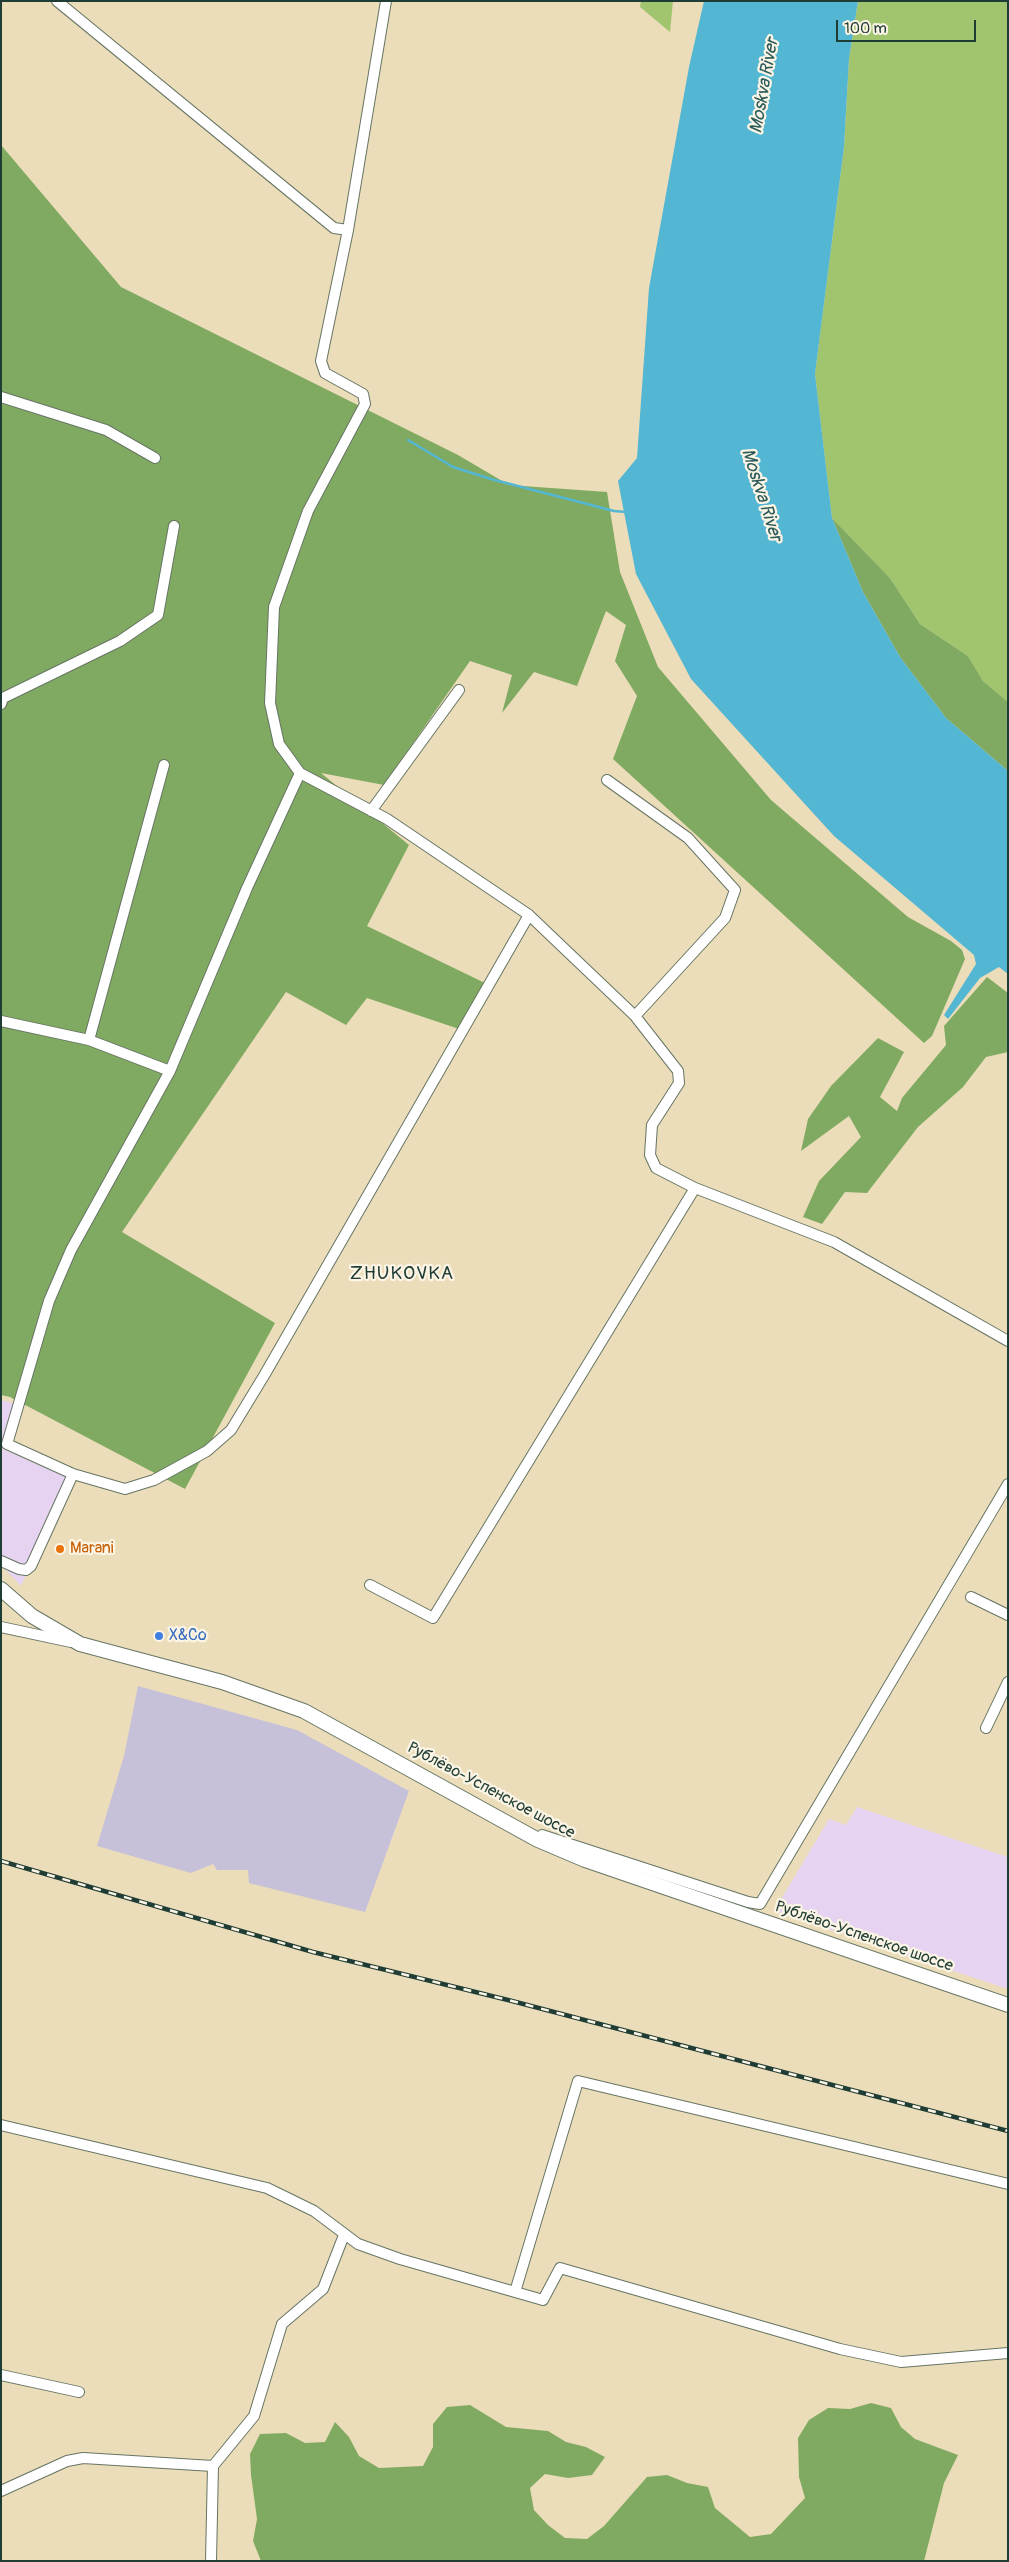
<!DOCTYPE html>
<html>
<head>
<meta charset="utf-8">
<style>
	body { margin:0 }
	#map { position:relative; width:1009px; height:2562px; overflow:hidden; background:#ebddba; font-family:Pangolin,sans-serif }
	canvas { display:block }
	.frame { position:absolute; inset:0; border:2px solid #1f3d34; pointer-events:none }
	.scale { position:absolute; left:836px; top:20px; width:140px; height:22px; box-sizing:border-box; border:2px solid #1f3d34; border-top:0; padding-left:6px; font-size:15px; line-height:18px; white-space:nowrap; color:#1f3d34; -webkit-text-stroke:4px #fcf5e5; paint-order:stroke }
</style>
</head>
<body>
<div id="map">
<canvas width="1009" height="2562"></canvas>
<div class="frame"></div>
<div class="scale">100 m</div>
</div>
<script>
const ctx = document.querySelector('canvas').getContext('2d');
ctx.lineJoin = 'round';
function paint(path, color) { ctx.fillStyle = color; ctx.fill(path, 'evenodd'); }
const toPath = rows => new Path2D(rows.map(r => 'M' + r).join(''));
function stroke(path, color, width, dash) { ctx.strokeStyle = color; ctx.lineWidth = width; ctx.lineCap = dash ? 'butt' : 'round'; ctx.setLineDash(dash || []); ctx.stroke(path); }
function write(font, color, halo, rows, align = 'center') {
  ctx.font = font + ' Pangolin,sans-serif'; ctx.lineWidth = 4.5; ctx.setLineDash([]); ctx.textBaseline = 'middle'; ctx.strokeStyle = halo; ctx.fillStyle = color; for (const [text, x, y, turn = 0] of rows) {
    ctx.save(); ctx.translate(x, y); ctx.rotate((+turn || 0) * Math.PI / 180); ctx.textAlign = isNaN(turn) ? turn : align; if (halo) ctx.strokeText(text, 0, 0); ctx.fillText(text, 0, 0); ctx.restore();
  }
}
paint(toPath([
	[1,1400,17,1404,1,1446],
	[1,1448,68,1478,21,1586,1,1565],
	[857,1807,1008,1857,1008,1989,774,1911,829,1819,846,1825]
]), '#e5d3f1');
paint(toPath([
	[138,1686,297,1730,409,1791,365,1912,249,1883,248,1870,217,1870,213,1864,191,1873,97,1846,124,1756]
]), '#c7c0d9');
paint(toPath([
	[641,1,673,1,670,32,640,7],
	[858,1,1008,1,1008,702,983,681,968,656,920,624,890,578,832,518,815,374,844,147,849,59]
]), '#a1c46e');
paint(toPath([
	[1,145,121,287,458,455,509,485,607,492,620,572,658,667,771,800,908,917,951,941,962,950,965,959,932,1036,924,1043,613,759,637,696,615,661,626,625,606,611,577,686,534,672,502,713,512,675,470,661,384,785,321,773,409,845,367,926,487,984,459,1029,367,998,346,1025,286,992,122,1232,275,1323,185,1489,10,1397,1,1395],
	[832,518,890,578,920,624,968,656,983,681,1008,702,1008,771,946,718,900,657,863,592],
	[987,977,1008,993,1008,1052,986,1057,963,1087,918,1127,867,1193,845,1192,822,1224,803,1217,819,1181,861,1137,849,1116,801,1151,808,1119,831,1086,878,1038,904,1052,880,1097,897,1111,902,1098,946,1045,944,1026],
	[871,2403,891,2408,901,2427,915,2439,958,2455,944,2483,924,2561,261,2561,253,2541,257,2519,251,2475,250,2454,260,2434,286,2433,305,2443,325,2442,335,2422,349,2437,359,2456,379,2468,423,2466,433,2447,433,2424,447,2407,470,2405,506,2427,548,2431,566,2442,586,2447,605,2457,592,2475,568,2478,545,2474,530,2488,534,2510,548,2525,565,2538,587,2539,604,2526,647,2477,667,2475,687,2483,708,2487,715,2508,750,2537,771,2534,805,2498,799,2477,798,2438,809,2420,828,2408,850,2409]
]), '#80aa61');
paint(toPath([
	[704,1,858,1,849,59,844,147,815,374,832,518,863,592,900,657,946,718,1008,771,1008,974,999,967,980,978,948,1019,944,1015,976,964,974,955,834,836,691,679,636,574,618,481,637,458,649,288,689,67]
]), '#53b6d2');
stroke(toPath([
	[408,440,453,467,491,479,614,511,626,512]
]), '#53b6d2', 2.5);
const minor = toPath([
	[57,1,334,228,348,230,321,361,325,373,363,394,365,404,308,511,274,607,270,703,279,744,300,773,247,888,170,1071,71,1250,49,1301,7,1444,73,1474,125,1489,154,1480,207,1451,231,1430,265,1374,529,915],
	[348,230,386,1],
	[1,397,106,430,155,458],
	[1,704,3,698,120,641,158,615,174,526],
	[300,773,387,819,529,915,635,1016,678,1071,679,1083,652,1125,650,1155,656,1168,695,1188,834,1242,1008,1341],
	[607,780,688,838,735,890,725,918,635,1016],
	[371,811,459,690],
	[1,1021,89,1040,164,765],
	[89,1040,170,1071],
	[1,1561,19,1569,26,1570,31,1566,73,1474],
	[370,1585,433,1618,695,1188],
	[971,1597,1008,1615],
	[1,1627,71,1642],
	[986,1728,1008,1682],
	[542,1835,748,1902,760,1904,1008,1484],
	[1,2125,267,2188,314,2211,358,2244,400,2259,543,2300,560,2268,840,2349,901,2362,1008,2353],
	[515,2292,578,2081,1008,2184],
	[1,2375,79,2392],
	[1,2491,67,2461,83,2458,213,2466],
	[211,2561,213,2466,254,2416,282,2324,323,2289,344,2235]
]);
const secondary = toPath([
	[1,1589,32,1616,80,1644,222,1682,304,1711,538,1840,585,1860,1008,2005]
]);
stroke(minor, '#667563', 12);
stroke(secondary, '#667563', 16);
stroke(minor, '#fff', 10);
stroke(secondary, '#fff', 14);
const rail = toPath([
	[1,1861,313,1952,512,2001,1008,2131]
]);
stroke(rail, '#1f3d34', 4.5);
stroke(rail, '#fcf5e5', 2.5, [8]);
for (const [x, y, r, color] of [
	[60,1549,5,"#e8710a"],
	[159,1636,5,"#3f7fe0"]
]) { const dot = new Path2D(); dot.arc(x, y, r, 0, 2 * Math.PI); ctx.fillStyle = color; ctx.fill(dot); stroke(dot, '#fcf5e5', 2); }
write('16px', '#c56008', '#fcf5e5', [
	["Marani",70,1549]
], 'left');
write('16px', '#366cbe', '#fcf5e5', [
	["X&Co",169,1636]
], 'left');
write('16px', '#1f3d34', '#fcf5e5', [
	["Рублёво-Успенское шоссе",491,1791,28],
	["Рублёво-Успенское шоссе",864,1937,19]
]);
write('italic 18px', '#2c5b5c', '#fcf5e5', [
	["Moskva River",765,86,-80],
	["Moskva River",761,495,72]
]);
ctx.letterSpacing = '1px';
write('19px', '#1f3d34', '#fcf5e5', [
	["ZHUKOVKA",402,1274]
]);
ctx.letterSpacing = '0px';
</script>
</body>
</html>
